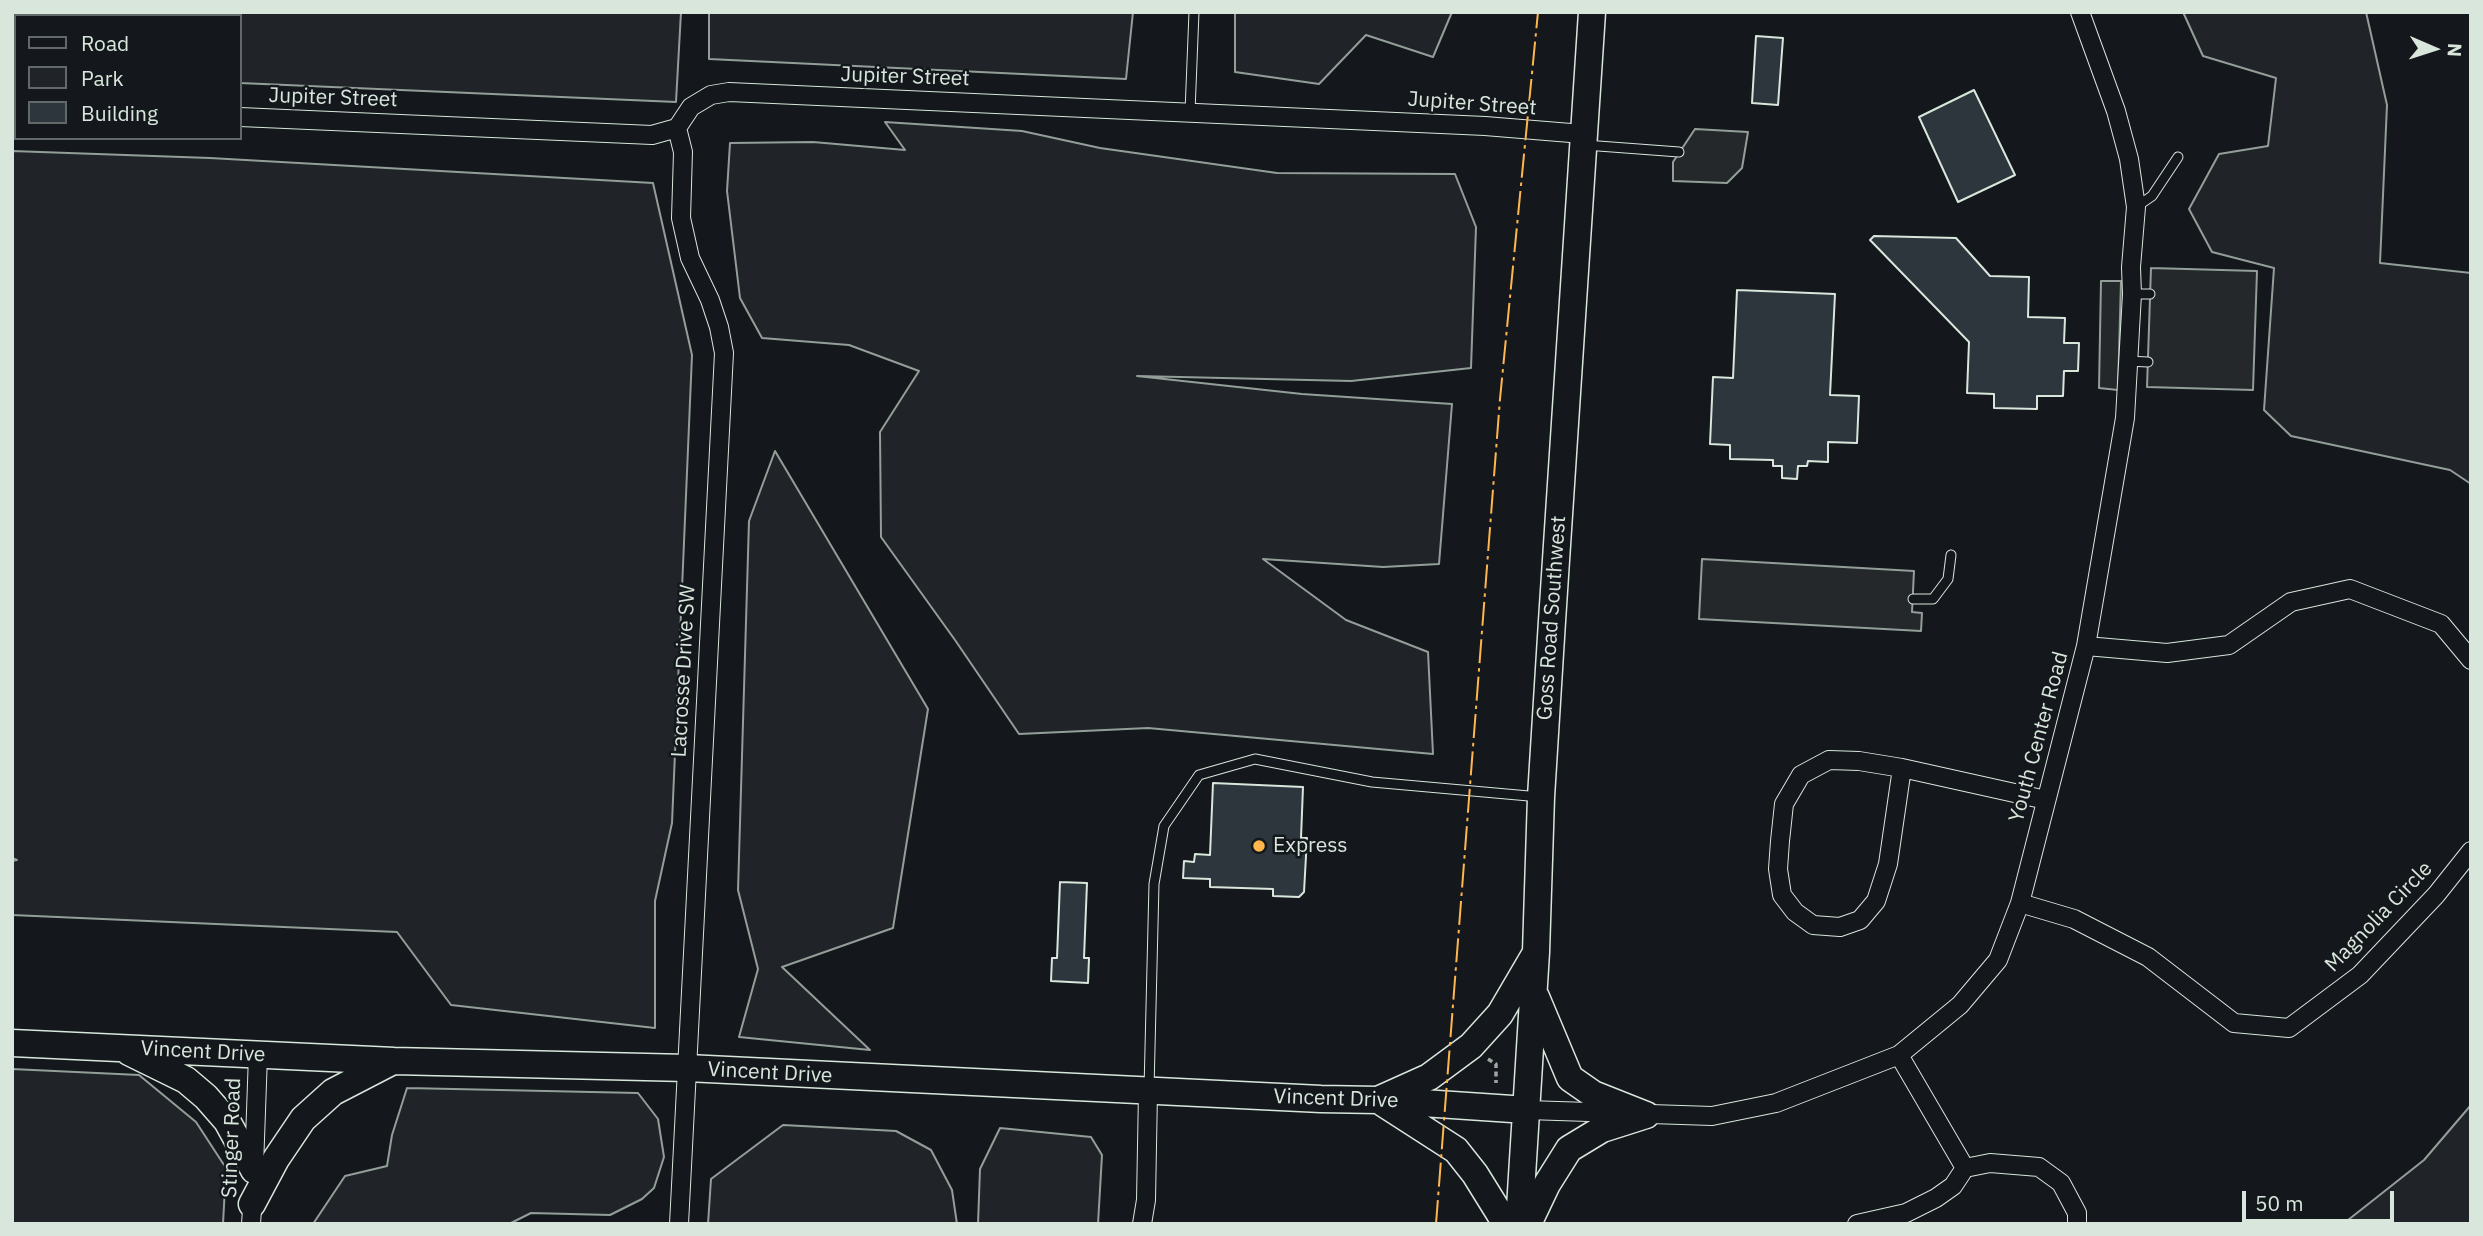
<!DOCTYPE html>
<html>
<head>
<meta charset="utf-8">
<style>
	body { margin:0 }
	#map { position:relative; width:2483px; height:1236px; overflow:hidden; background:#14181c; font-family:"IBM Plex Sans",sans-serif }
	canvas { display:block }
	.frame { position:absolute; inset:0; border:14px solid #d8e6dc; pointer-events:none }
	.legend { position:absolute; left:14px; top:14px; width:228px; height:126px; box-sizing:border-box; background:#14181c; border:2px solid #626a69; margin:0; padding:9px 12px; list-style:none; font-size:21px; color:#d8e6dc }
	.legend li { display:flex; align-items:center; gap:14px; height:35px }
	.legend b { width:35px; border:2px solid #626a69 }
	.north { position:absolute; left:2399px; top:14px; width:70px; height:70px; -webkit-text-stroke:5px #14181c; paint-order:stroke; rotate:93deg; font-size:19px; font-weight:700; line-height:28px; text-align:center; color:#d8e6dc }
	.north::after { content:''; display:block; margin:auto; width:24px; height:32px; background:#d8e6dc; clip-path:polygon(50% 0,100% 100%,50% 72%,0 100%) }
	.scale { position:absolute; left:2242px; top:1191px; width:152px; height:32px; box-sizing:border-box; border:4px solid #d8e6dc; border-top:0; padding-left:9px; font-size:21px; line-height:24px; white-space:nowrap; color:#d8e6dc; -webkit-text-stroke:5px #14181c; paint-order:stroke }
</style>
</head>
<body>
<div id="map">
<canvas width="2483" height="1236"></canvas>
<div class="frame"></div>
<ul class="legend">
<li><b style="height:9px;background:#14181c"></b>Road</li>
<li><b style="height:19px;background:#202428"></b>Park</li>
<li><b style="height:19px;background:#2c363c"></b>Building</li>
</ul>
<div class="north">N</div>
<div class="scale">50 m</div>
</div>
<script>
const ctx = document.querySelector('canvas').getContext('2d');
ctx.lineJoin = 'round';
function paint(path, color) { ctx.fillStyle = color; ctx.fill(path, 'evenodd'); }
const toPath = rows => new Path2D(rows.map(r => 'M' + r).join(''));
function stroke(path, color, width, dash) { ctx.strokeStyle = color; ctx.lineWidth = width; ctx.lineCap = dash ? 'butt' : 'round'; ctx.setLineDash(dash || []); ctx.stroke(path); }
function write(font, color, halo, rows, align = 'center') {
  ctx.font = font + ' "IBM Plex Sans",sans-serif'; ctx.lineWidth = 5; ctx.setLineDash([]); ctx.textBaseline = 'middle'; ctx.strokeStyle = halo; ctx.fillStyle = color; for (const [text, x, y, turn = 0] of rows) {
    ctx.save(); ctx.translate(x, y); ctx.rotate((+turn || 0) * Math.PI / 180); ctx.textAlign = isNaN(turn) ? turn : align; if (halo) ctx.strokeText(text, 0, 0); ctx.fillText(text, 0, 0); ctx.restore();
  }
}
const green = toPath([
	[240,12,681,12,676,102,240,83,240,12],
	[709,12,1133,12,1126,79,709,59,709,12],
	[1235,12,1452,12,1433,57,1366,35,1319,84,1235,72,1235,12],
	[2183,12,2366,12,2387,105,2380,263,2471,273,2471,484,2450,470,2291,436,2264,410,2274,268,2212,252,2189,209,2219,154,2268,146,2276,78,2203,56,2183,12],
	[885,122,1022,131,1100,148,1277,173,1455,174,1476,227,1471,368,1351,381,1137,376,1302,394,1452,404,1439,564,1383,567,1263,559,1346,620,1428,652,1433,754,1148,728,1019,734,955,640,881,537,880,432,919,371,849,345,762,338,740,298,727,191,730,143,813,142,905,150,885,122],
	[12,151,210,158,653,183,692,355,672,823,655,901,655,1028,451,1005,397,932,12,915,12,861,17,860,12,858,12,151],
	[775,451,928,709,893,928,782,967,870,1050,739,1037,758,969,738,890,749,521,775,451],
	[12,1069,139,1075,196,1122,226,1168,223,1224,12,1224,12,1069],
	[407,1088,638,1093,658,1119,664,1157,654,1188,642,1199,610,1215,531,1213,509,1224,313,1224,345,1176,387,1166,392,1135,407,1088],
	[2471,1105,2471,1224,2343,1224,2424,1160,2471,1105],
	[783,1125,896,1131,931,1150,952,1190,957,1224,708,1224,711,1179,783,1125],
	[1000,1128,1091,1137,1102,1155,1098,1224,978,1224,980,1169,1000,1128]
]);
paint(green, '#202428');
stroke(green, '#939e99', 2);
const parking = toPath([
	[1695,129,1748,132,1742,168,1727,183,1673,181,1673,162,1695,129],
	[2151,268,2257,271,2253,390,2147,387,2151,268],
	[2101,281,2121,281,2118,390,2099,388,2101,281],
	[1702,559,1914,571,1912,612,1922,613,1921,631,1699,619,1702,559]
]);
paint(parking, '#24282b');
stroke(parking, '#939e99', 2);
const building = toPath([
	[1756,36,1783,38,1778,105,1752,103,1756,36],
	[1974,90,2015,175,1958,202,1919,117,1974,90],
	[1874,236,1956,238,1990,276,2029,277,2028,317,2065,318,2064,343,2079,343,2078,371,2064,371,2063,396,2037,396,2037,409,1994,408,1994,394,1967,393,1969,342,1870,240,1874,236],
	[1737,290,1835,294,1830,395,1859,396,1857,443,1828,442,1828,462,1808,461,1807,466,1798,466,1797,479,1782,478,1782,466,1773,466,1773,460,1730,459,1730,445,1710,444,1713,377,1733,378,1737,290],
	[1213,783,1303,787,1301,838,1307,838,1304,892,1299,897,1273,896,1273,889,1210,887,1210,879,1183,878,1184,861,1194,862,1195,854,1210,855,1213,783],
	[1060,882,1087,883,1084,958,1089,958,1088,983,1051,981,1052,958,1057,958,1060,882]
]);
paint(building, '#2c363c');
stroke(building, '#d8e6dc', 2);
const lane = toPath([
	[1190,112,1194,12],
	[1585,145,1679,152],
	[2136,207,2152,196,2178,157],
	[2132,294,2150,294],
	[2127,361,2148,362],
	[1913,599,1933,599,1948,579,1951,555],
	[1149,1089,1154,884,1164,826,1199,775,1255,759,1372,782,1540,797]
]);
const street = toPath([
	[12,107,16,108],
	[240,117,652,135,677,128,691,107,711,95,729,92,1485,126,1583,134],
	[677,128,683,152,681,218,690,258,710,300,719,327,724,353,679,1224],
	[2086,646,2167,653,2229,645,2291,602,2350,589,2441,624,2471,660],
	[1902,768,1888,864,1876,901,1860,920,1840,927,1813,925,1795,912,1782,895,1778,869,1780,841,1784,804,1801,775,1829,760,1859,761,1902,768,2046,800],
	[2020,903,2074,919,2148,957,2234,1023,2289,1028,2360,975,2436,895,2471,851],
	[1899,1055,1965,1168],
	[1527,1110,1712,1116,1776,1103,1899,1055,1960,1005,1998,960,2020,903,2086,646,2125,418,2132,294,2131,267,2136,207,2129,159,2116,111,2080,12],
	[254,1167,258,1055],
	[251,1224,253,1195],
	[1142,1224,1146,1200,1148,1092],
	[1857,1224,1906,1213,1936,1198,1953,1186,1965,1168,1990,1163,2039,1167,2061,1183,2077,1213,2077,1224]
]);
const secondary = toPath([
	[1536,997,1570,1078,1593,1094,1646,1115],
	[12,1043,394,1061,687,1068,1321,1099,1378,1100,1527,1110],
	[129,1052,186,1080,206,1097,227,1121,254,1170],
	[1380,1099,1429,1077,1471,1046,1500,1014,1534,956],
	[1383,1103,1456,1150,1475,1174,1506,1224],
	[252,1204,276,1159,303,1119,333,1092,391,1062],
	[1519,1224,1536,952,1541,797,1552,621,1592,12],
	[1528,1224,1547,1184,1569,1149,1602,1129,1646,1115]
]);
stroke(lane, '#d8e6dc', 11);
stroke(street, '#d8e6dc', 20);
stroke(secondary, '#d8e6dc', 29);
stroke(toPath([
	[1488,1059,1496,1064,1496,1083]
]), '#9da8a2', 3.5, [5, 3.5]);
stroke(lane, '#14181c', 9);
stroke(street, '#14181c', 18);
stroke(secondary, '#14181c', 26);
stroke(toPath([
	[1436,1224,1500,399,1538,12]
]), '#ffb74d', 2, [24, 5, 3.5, 5]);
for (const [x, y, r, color] of [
	[1259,846,7,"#ffb74d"]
]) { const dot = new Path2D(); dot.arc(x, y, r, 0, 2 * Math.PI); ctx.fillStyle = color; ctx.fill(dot); stroke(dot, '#14181c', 2.5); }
write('21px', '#d8e6dc', '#14181c', [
	["Jupiter Street",905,77,2],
	["Jupiter Street",333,98,2],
	["Jupiter Street",1472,104,4],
	["Goss Road Southwest",1552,618,-86],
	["Lacrosse Drive SW",684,671,-87],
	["Youth Center Road",2039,737,-75],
	["Magnolia Circle",2379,917,-46],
	["Vincent Drive",203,1052,3],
	["Vincent Drive",770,1073,3],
	["Vincent Drive",1336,1099,2],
	["Stinger Road",232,1138,-88]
]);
write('21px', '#d8e6dc', '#14181c', [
	["Express",1273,846]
], 'left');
</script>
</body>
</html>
